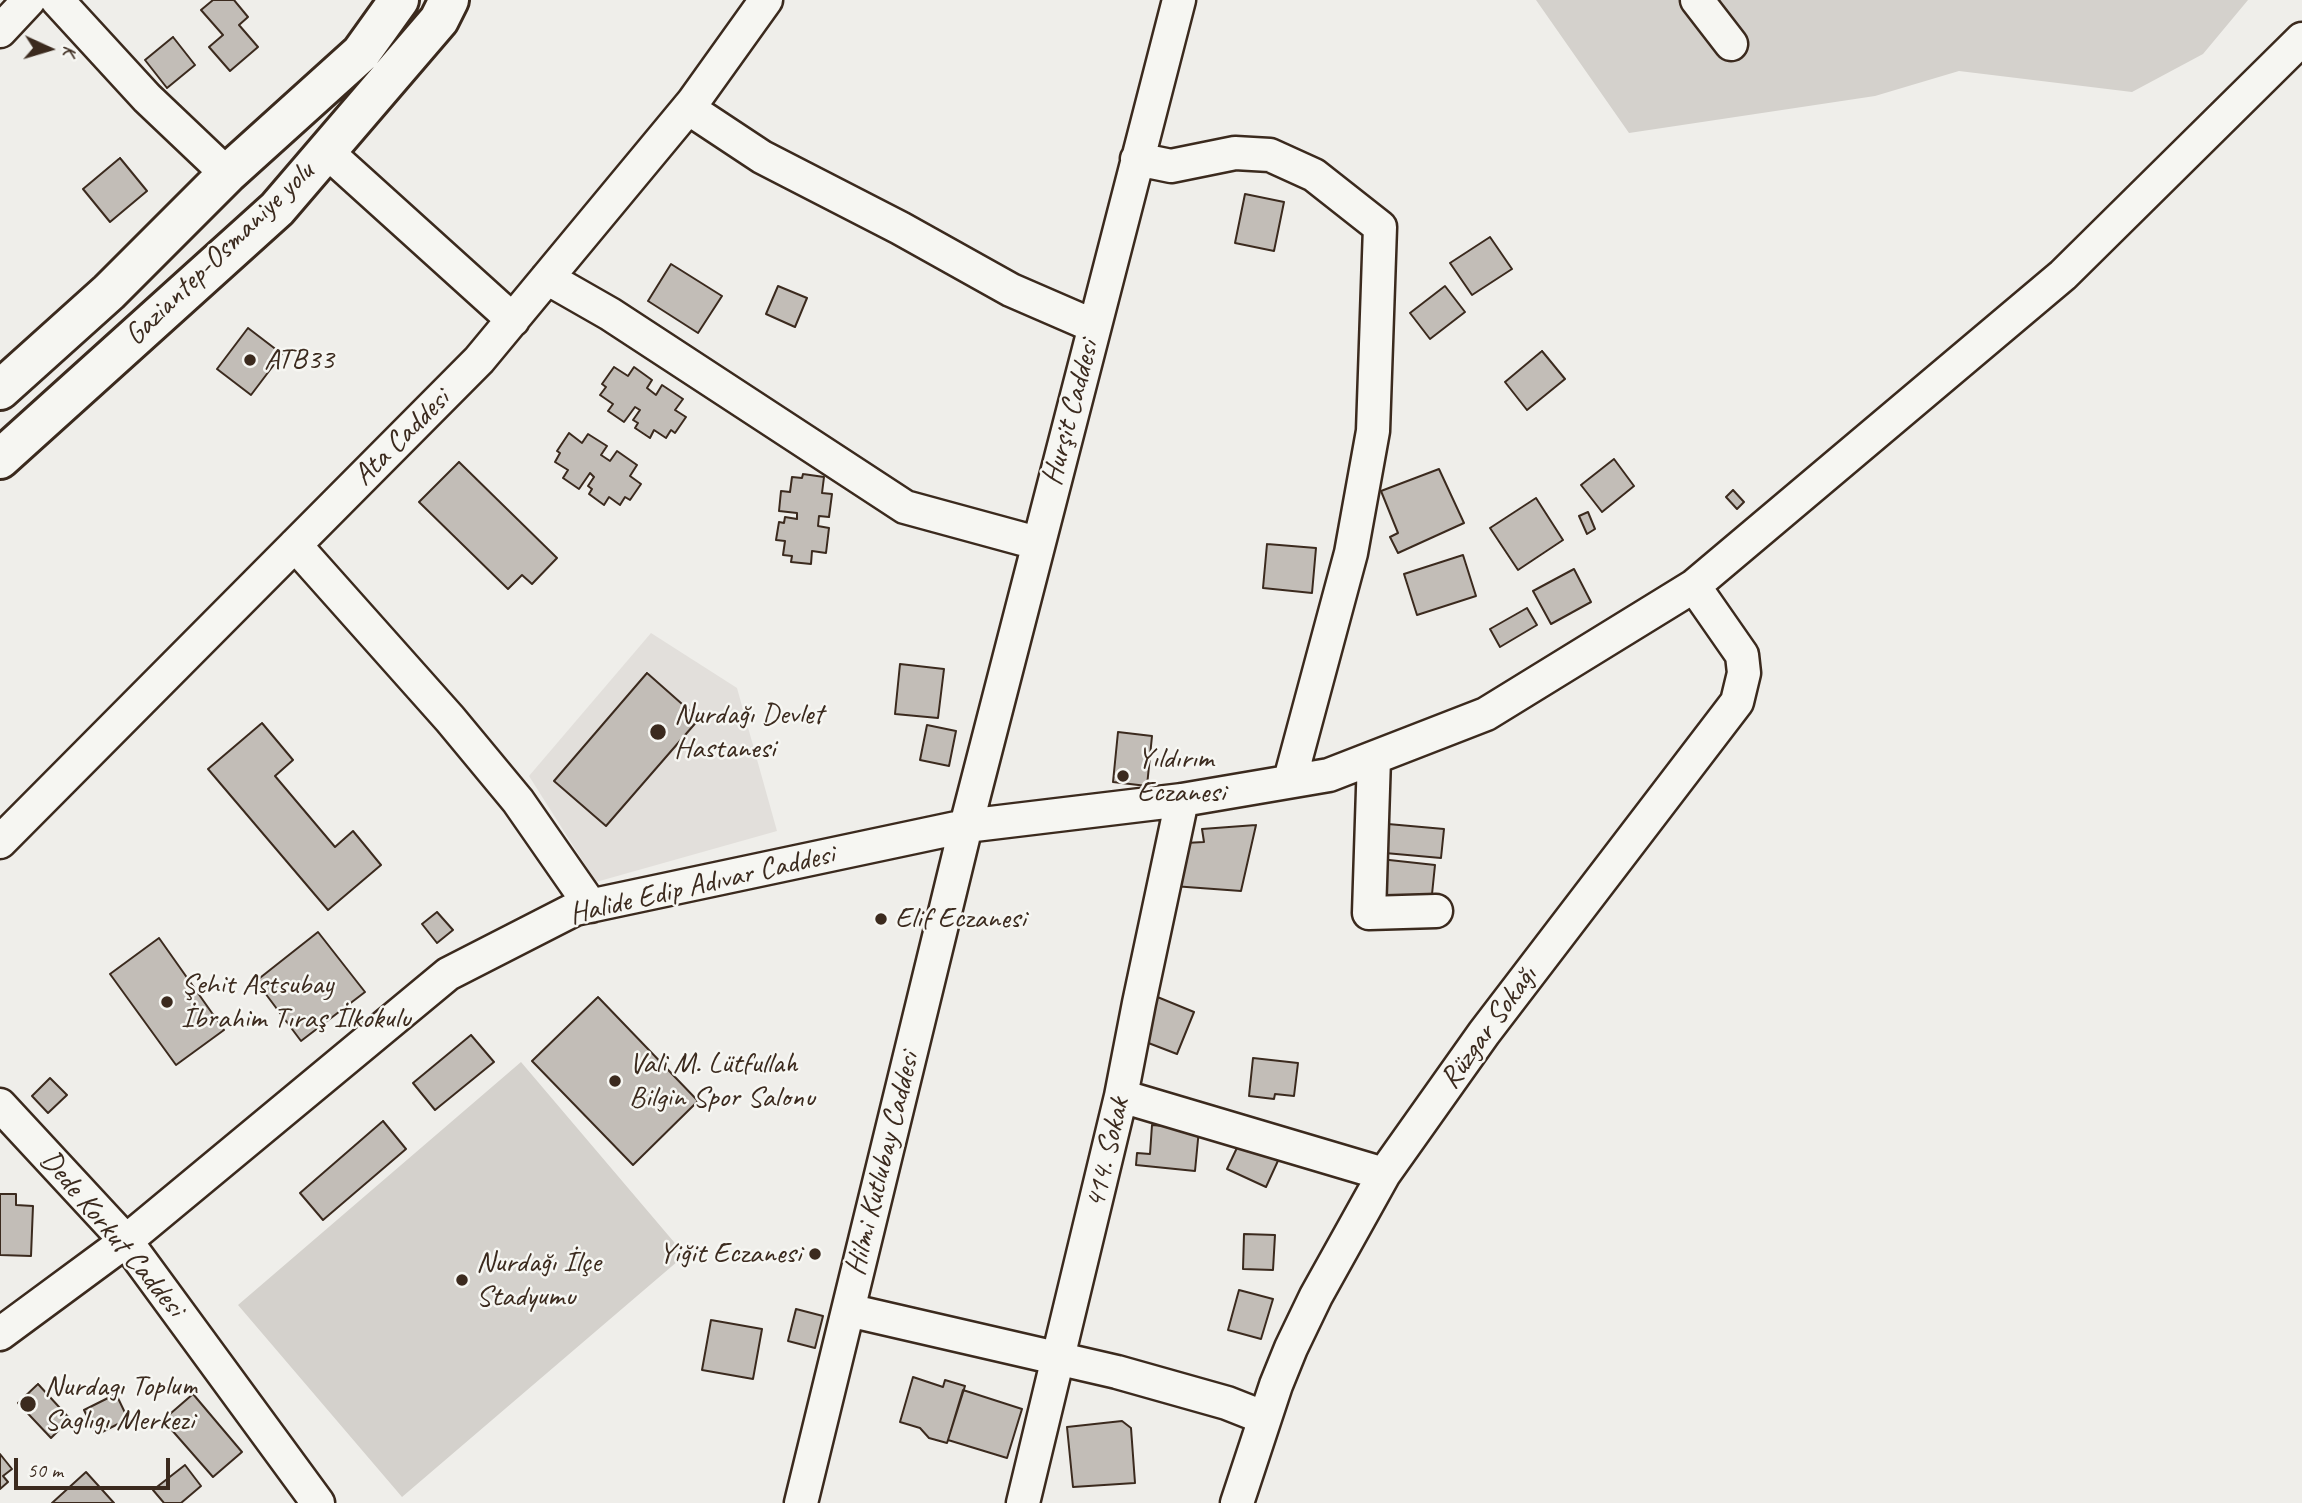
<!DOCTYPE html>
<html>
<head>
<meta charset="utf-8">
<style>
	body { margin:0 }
	#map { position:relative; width:2302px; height:1503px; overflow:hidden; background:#efeeea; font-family:Caveat,sans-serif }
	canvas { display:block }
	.north { position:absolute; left:14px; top:14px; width:70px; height:70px; -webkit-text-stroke:5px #f6f6f2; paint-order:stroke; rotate:94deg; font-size:19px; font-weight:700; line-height:28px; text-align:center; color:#3b2a1e }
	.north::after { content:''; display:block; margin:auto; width:24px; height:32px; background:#3b2a1e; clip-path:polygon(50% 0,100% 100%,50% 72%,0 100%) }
	.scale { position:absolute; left:14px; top:1458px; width:156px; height:32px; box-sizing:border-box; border:4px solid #3b2a1e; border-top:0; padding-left:9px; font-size:21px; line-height:24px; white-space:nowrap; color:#3b2a1e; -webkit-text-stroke:5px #f6f6f2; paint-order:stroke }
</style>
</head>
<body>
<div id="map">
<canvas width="2302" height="1503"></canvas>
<div class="north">K</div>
<div class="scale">50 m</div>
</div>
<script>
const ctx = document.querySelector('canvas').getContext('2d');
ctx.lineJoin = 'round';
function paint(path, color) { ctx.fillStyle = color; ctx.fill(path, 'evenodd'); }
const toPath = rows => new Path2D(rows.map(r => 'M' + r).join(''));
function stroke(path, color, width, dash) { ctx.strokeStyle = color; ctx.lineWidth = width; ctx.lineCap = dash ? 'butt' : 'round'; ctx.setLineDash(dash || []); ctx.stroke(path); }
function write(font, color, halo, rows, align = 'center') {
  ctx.font = font + ' Caveat,sans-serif'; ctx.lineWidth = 5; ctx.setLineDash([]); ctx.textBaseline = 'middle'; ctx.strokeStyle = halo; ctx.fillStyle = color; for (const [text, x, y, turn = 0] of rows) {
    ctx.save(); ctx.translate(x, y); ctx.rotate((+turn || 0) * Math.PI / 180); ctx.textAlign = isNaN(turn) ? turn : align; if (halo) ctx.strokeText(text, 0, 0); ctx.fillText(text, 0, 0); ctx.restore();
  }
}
paint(toPath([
	[651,633,737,688,777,831,596,882,529,776]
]), '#e2dfdb');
paint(toPath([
	[1536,0,2248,0,2203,54,2132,92,1959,71,1875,96,1629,133],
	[521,1062,685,1255,402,1497,238,1305]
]), '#d4d1cc');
const building = toPath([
	[213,0,234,0,248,17,239,25,258,47,230,71,209,47,223,35,201,10,213,0],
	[173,37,195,65,167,88,145,60,173,37],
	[120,158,147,191,110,222,83,189,120,158],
	[1245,194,1284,202,1274,251,1235,243,1245,194],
	[1490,237,1512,269,1472,295,1450,263,1490,237],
	[671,264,722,296,698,333,648,301,671,264],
	[778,286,807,298,795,327,766,314,778,286],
	[1445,286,1465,312,1430,339,1410,313,1445,286],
	[248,328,282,354,251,395,217,369,248,328],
	[1542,351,1565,379,1527,410,1505,382,1542,351],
	[614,367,628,376,634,367,652,380,647,388,656,395,662,385,683,399,675,410,686,417,675,433,671,430,666,438,654,430,650,438,635,428,638,423,633,420,640,410,635,407,624,422,608,411,613,404,600,395,606,387,602,384,614,367],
	[569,433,582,443,588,434,607,446,601,455,610,461,617,451,637,465,630,476,641,484,630,500,625,497,620,505,609,497,604,505,589,494,592,489,588,486,594,477,590,473,579,489,563,478,568,470,555,462,560,453,557,451,569,433],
	[1614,459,1634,486,1602,512,1581,485,1614,459],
	[459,462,557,558,532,584,522,575,508,589,419,502,459,462],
	[1439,469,1464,523,1398,553,1390,537,1398,533,1381,491,1439,469],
	[803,474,824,477,822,493,832,494,829,517,819,516,818,526,829,528,826,553,812,551,811,564,791,562,792,556,783,555,785,541,776,540,779,522,784,523,785,517,797,519,797,513,779,511,781,491,790,492,792,477,802,478,803,474],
	[1733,490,1744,502,1737,509,1726,497,1733,490],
	[1536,498,1563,540,1518,570,1490,528,1536,498],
	[1588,512,1595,529,1587,534,1579,516,1588,512],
	[1267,544,1316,548,1312,593,1263,588,1267,544],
	[1463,555,1476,596,1417,615,1404,574,1463,555],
	[1574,569,1591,602,1551,624,1533,591,1574,569],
	[1527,608,1537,625,1500,647,1490,629,1527,608],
	[900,664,944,669,938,718,895,714,900,664],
	[647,673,699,719,606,826,554,781,647,673],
	[262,723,293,760,275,776,335,847,353,831,381,865,328,910,208,769,262,723],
	[927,725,956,731,949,766,920,760,927,725],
	[1118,732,1152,736,1147,786,1113,782,1118,732],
	[1388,824,1444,829,1441,858,1385,853,1388,824],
	[1256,825,1241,891,1173,886,1185,843,1204,842,1202,829,1256,825],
	[1380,859,1435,865,1431,904,1375,897,1380,859],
	[437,912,453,930,437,943,422,924,437,912],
	[318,932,365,992,301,1041,256,981,318,932],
	[159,938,224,1030,176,1065,110,974,159,938],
	[1155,996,1194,1012,1177,1054,1138,1039,1155,996],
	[598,997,698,1101,633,1165,532,1061,598,997],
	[471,1035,494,1062,435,1110,413,1083,471,1035],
	[1253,1058,1298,1063,1294,1096,1275,1094,1274,1099,1249,1096,1253,1058],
	[50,1078,67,1095,48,1113,32,1096,50,1078],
	[383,1121,406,1149,323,1220,300,1193,383,1121],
	[1152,1125,1199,1129,1195,1171,1136,1165,1137,1153,1150,1154,1152,1125],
	[1243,1135,1282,1152,1266,1187,1227,1169,1243,1135],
	[0,1194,16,1194,16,1205,33,1206,31,1256,0,1255,0,1194],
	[1244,1234,1275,1235,1273,1270,1243,1269,1244,1234],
	[1239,1290,1273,1299,1261,1339,1228,1330,1239,1290],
	[796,1309,823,1316,815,1348,788,1341,796,1309],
	[711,1320,762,1329,753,1379,702,1370,711,1320],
	[913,1377,943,1387,945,1380,965,1386,947,1443,929,1438,920,1428,900,1422,913,1377],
	[38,1384,70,1419,51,1438,18,1403,38,1384],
	[963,1390,1022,1409,1007,1458,948,1440,963,1390],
	[116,1394,128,1419,96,1435,84,1410,116,1394],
	[193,1394,242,1452,213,1477,163,1420,193,1394],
	[1122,1421,1131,1428,1135,1483,1073,1487,1067,1427,1122,1421],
	[0,1454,12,1469,3,1476,8,1482,0,1489,0,1454],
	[185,1465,201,1486,181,1503,164,1503,153,1490,185,1465],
	[86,1472,114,1503,52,1503,86,1472]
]);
paint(building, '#c2bdb7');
stroke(building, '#3b2a1e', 2);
const minor = toPath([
	[57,0,147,98,227,174],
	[1697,0,1731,44],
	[0,31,29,0],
	[688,108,762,157,900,228,1011,290,1094,326],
	[326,151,513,320],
	[1137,159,1171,166,1235,153,1270,155,1314,175,1380,227,1373,431,1351,553,1290,780],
	[547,278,610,314,905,507,1037,543],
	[295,545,450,719,518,801,591,906],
	[1374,758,1369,913,1436,911],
	[0,842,479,360,693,102,766,0],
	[1121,1096,1384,1174],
	[0,1105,126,1241,318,1503],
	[848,1310,1117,1372,1227,1403,1265,1418],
	[0,1334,126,1241,448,974,575,909,966,826,1182,800,1329,775,1486,714,1694,586,2063,275,2302,39],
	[801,1503,966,826,1179,0],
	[1023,1503,1121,1096,1139,1003,1182,800],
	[1237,1503,1276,1385,1291,1348,1316,1296,1384,1174,1484,1033,1737,702,1744,673,1742,655,1694,586]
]);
const highway = toPath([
	[0,390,109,292,227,174,361,53,399,0],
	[0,459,277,209,439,20,449,0]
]);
stroke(minor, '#3b2a1e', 37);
stroke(highway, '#3b2a1e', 44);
stroke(minor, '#f6f6f2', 32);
stroke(highway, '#f6f6f2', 38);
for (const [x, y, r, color] of [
	[250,360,7,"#3b2a1e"],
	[658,732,9,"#3b2a1e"],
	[1123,776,7,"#3b2a1e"],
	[881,919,7,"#3b2a1e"],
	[167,1002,7,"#3b2a1e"],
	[615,1081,7,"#3b2a1e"],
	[815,1254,7,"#3b2a1e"],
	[462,1280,7,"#3b2a1e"],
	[28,1404,9,"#3b2a1e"]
]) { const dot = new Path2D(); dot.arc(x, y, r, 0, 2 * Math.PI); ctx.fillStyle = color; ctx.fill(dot); stroke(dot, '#f6f6f2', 2.5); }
write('30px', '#3b2a1e', '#f6f6f2', [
	["Gaziantep-Osmaniye yolu",220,254,-44],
	["Hurşit Caddesi",1071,413,-75],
	["Ata Caddesi",402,438,-45],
	["Halide Edip Adıvar Caddesi",702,885,-13],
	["Rüzgar Sokağı",1489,1028,-54],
	["414. Sokak",1108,1153,-77],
	["Hilmi Kutlubay Caddesi",883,1164,-76],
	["Dede Korkut Caddesi",112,1234,50]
]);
write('30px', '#3b2a1e', '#f6f6f2', [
	["ATB33",264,360],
	["Nurdağı Devlet",674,715],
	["Hastanesi",674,749],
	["Yıldırım",1137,759],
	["Eczanesi",1137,793],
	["Elif Eczanesi",895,919],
	["Şehit Astsubay",181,985],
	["İbrahim Tıraş İlkokulu",181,1019],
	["Vali M. Lütfullah",629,1064],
	["Bilgin Spor Salonu",629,1098],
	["Yiğit Eczanesi",801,1254,"right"],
	["Nurdağı İlçe",476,1263],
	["Stadyumu",476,1297],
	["Nurdagı Toplum",44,1387],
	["Saglıgı Merkezi",44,1421]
], 'left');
</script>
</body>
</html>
